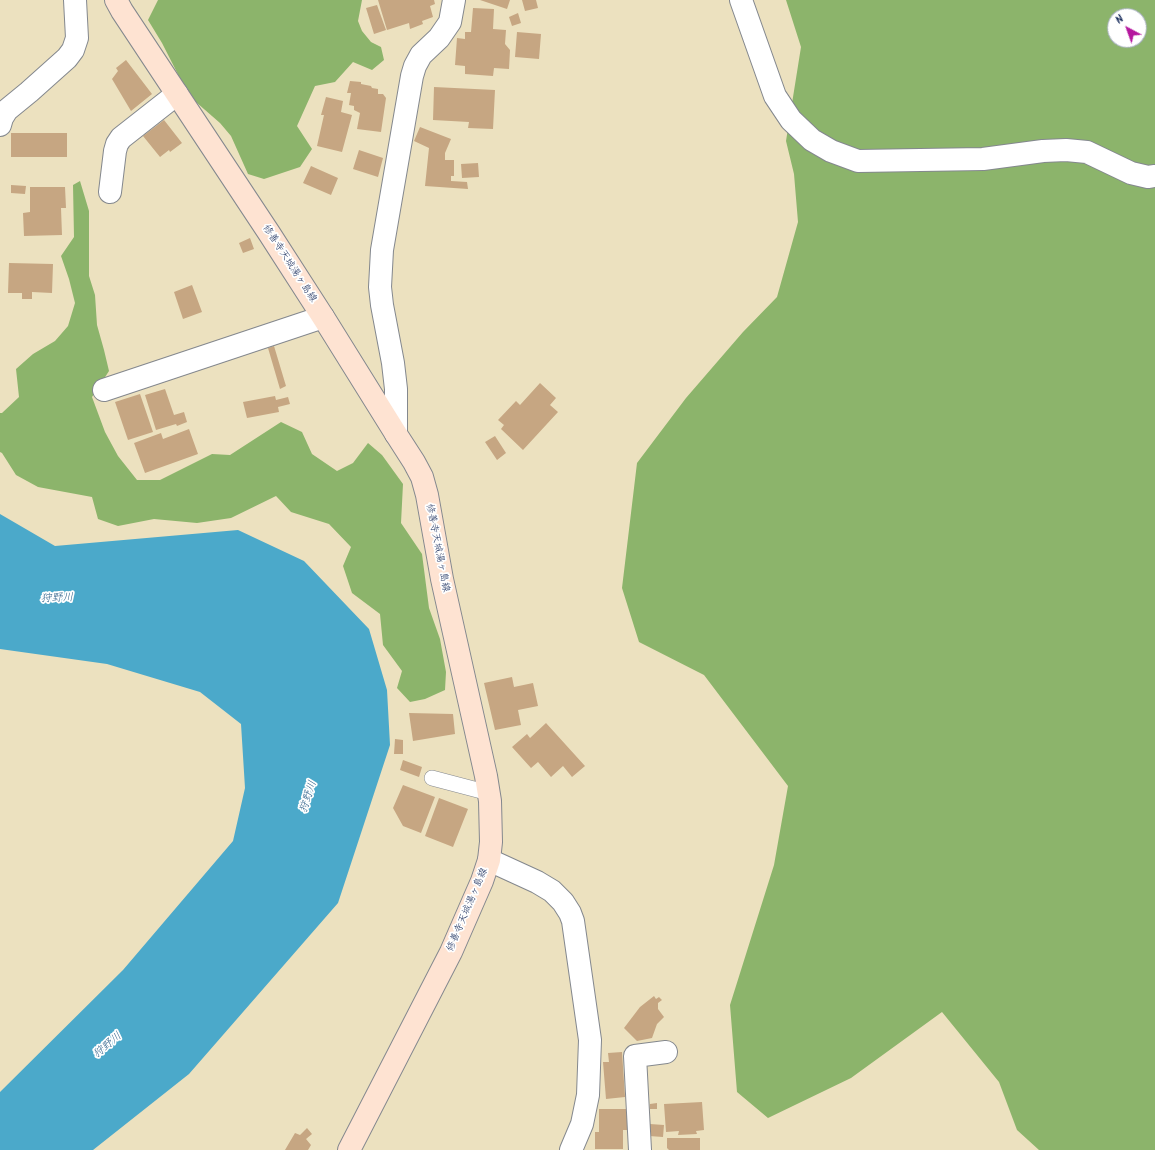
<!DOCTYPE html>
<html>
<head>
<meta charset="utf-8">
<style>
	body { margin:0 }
	#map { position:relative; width:1155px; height:1150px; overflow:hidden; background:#ece1bf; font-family:Kalam,sans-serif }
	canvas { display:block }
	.north { position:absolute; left:1107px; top:8px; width:40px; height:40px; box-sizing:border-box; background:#fff; border:1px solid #a4acbf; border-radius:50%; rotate:319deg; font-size:11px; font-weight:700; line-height:16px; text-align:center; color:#1b2f5e }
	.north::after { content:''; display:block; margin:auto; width:14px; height:18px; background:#b5179e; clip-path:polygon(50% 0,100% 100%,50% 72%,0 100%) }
</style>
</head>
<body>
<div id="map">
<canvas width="1155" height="1150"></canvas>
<div class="north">N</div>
</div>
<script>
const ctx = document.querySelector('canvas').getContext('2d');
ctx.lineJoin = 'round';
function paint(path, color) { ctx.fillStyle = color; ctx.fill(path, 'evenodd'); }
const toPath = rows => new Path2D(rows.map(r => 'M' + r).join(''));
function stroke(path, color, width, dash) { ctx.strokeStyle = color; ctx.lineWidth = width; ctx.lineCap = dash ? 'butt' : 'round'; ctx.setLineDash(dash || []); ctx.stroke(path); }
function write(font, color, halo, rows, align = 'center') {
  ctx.font = font + ' Kalam,"Klee One",sans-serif'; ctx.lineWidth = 3.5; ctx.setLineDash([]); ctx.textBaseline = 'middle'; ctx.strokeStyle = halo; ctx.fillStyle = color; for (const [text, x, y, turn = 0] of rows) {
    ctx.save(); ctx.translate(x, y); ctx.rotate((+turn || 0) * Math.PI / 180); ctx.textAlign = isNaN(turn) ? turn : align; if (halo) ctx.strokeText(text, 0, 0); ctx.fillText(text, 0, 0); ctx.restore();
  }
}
paint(toPath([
	[158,0,362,0,358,21,362,31,371,42,381,47,384,60,372,70,353,62,335,82,315,86,297,126,312,149,300,167,264,179,248,174,231,136,220,123,189,96,162,43,148,20],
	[786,0,1155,0,1155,1150,1039,1150,1017,1130,999,1082,942,1012,851,1078,768,1118,737,1092,730,1005,774,865,788,786,704,675,639,642,622,588,637,463,686,398,743,332,777,297,798,222,794,174,786,141,801,47],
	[1115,16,1139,16,1139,40,1115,40],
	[80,181,89,211,89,276,95,295,97,325,104,350,109,371,92,397,105,432,118,456,137,480,160,480,212,454,230,455,281,422,302,432,312,454,337,471,353,463,368,443,382,455,403,484,401,523,422,554,429,608,440,639,446,672,445,690,425,699,410,702,397,688,402,671,383,645,380,614,352,593,343,566,351,547,329,524,291,512,276,496,231,518,197,523,154,519,118,526,98,519,92,497,38,487,16,475,2,453,0,452,0,413,2,413,19,397,16,369,33,354,55,341,68,326,75,303,69,279,61,256,74,237,73,185]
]), '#8cb46b');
paint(toPath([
	[0,514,55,546,238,530,304,561,369,629,387,690,390,745,338,903,189,1074,93,1150,0,1150,0,1092,123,970,233,841,245,788,241,724,200,692,107,664,0,649]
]), '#4ba9ca');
paint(toPath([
	[378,0,434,0,435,4,430,6,433,17,422,21,423,24,410,29,409,23,387,30],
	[480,0,510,0,507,9],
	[522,0,536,0,538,8,525,11],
	[377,5,386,30,374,34,366,8],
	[473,8,494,9,493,29,506,30,505,44,510,50,509,69,494,68,493,76,465,74,465,66,455,65,457,38,465,39,465,32,471,32],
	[518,13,521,23,512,26,509,17],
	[517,32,541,34,539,59,515,57],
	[126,60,152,94,131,111,112,79,118,71,116,68],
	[350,81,361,82,361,84,371,86,372,88,378,89,378,94,383,94,386,98,381,132,357,129,360,113,354,110,354,106,349,105,351,93,347,93],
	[434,87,495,90,493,129,468,128,469,122,433,120],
	[326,97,343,101,341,112,352,115,342,152,317,146,324,115,321,115],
	[164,120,182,143,170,152,169,150,160,157,143,136],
	[420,127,451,139,445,153,445,160,454,160,454,176,451,176,451,181,467,182,468,189,425,186,429,148,414,141],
	[11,133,67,133,67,157,11,157],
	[359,150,383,158,378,177,353,169],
	[478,163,479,177,462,178,461,164],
	[311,166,338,178,331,195,303,183],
	[11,185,26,186,25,194,11,193],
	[30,187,65,187,66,208,61,208,62,235,24,236,23,213,30,212],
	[250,238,254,249,243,253,239,243],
	[9,263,53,264,52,293,32,292,32,299,22,299,22,293,8,293],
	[192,285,202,312,183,319,174,292],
	[274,346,286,386,280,389,268,348],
	[540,383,556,398,550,405,558,412,523,450,501,429,504,425,498,420,516,401,520,405],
	[165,389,174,415,184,412,187,422,177,426,176,424,156,430,145,395],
	[140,394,153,432,128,440,115,402],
	[275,396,276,400,288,397,290,404,278,407,279,412,247,418,243,402],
	[189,429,198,454,145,473,134,443,161,433,163,439],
	[495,436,506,453,497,460,485,442],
	[512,677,514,687,533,683,538,706,518,710,521,725,495,730,484,683],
	[409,713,453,714,455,734,413,741],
	[546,723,585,766,572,777,563,766,551,777,538,762,531,768,512,747,527,734,530,738],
	[395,739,403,740,403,754,394,754],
	[403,760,422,767,419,777,400,770],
	[403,785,435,797,421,833,403,826,393,808],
	[439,798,468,809,453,847,425,836],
	[654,996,656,999,659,997,662,1000,658,1003,658,1009,664,1017,657,1024,652,1038,637,1041,624,1028,640,1007],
	[622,1052,625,1097,606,1099,603,1062,609,1062,608,1053],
	[702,1102,704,1130,696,1131,697,1134,678,1135,679,1131,666,1132,664,1104],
	[657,1103,657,1109,650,1109,650,1104],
	[599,1109,628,1109,628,1130,623,1130,623,1149,595,1149,595,1132,599,1132],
	[650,1124,664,1125,663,1137,649,1136],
	[307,1128,312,1134,306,1139,311,1145,308,1150,285,1150,295,1133,300,1135],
	[667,1138,700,1138,700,1150,669,1150,667,1148]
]), '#c6a682');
const service = toPath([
	[432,778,489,793]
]);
const minor = toPath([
	[741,0,775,96,791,120,812,140,831,151,858,161,983,159,1043,151,1066,150,1087,152,1131,173,1148,177,1155,176],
	[0,125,2,118,7,110,29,92,67,58,73,50,77,38,75,0],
	[110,192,115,151,117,144,121,138,177,94],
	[104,390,323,317],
	[396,434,396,389,393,363,382,305,380,287,382,250,412,76,415,66,421,55,439,38,450,22,454,0],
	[489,860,537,882,552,891,563,902,570,913,573,921,590,1040,588,1095,582,1124,571,1150],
	[640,1150,635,1056,666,1052]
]);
const secondary = toPath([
	[116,0,122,11,269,233,325,320,396,434,414,462,422,477,427,495,442,579,486,776,490,801,491,842,489,860,482,881,451,952,349,1150]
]);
stroke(service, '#84888e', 16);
stroke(minor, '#84888e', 24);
stroke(secondary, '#84888e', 24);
stroke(service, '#fff', 15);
stroke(minor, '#fff', 22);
stroke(secondary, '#fee3d2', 22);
write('10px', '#1b2f5e', '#fff', [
	["修善寺天城湯ヶ島線",289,264,57],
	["修善寺天城湯ヶ島線",437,548,79],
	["修善寺天城湯ヶ島線",468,910,-67]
]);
write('italic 11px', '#2e6089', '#fff', [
	["狩野川",57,599,-2],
	["狩野川",309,797,-72],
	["狩野川",108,1046,-40]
]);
</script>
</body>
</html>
